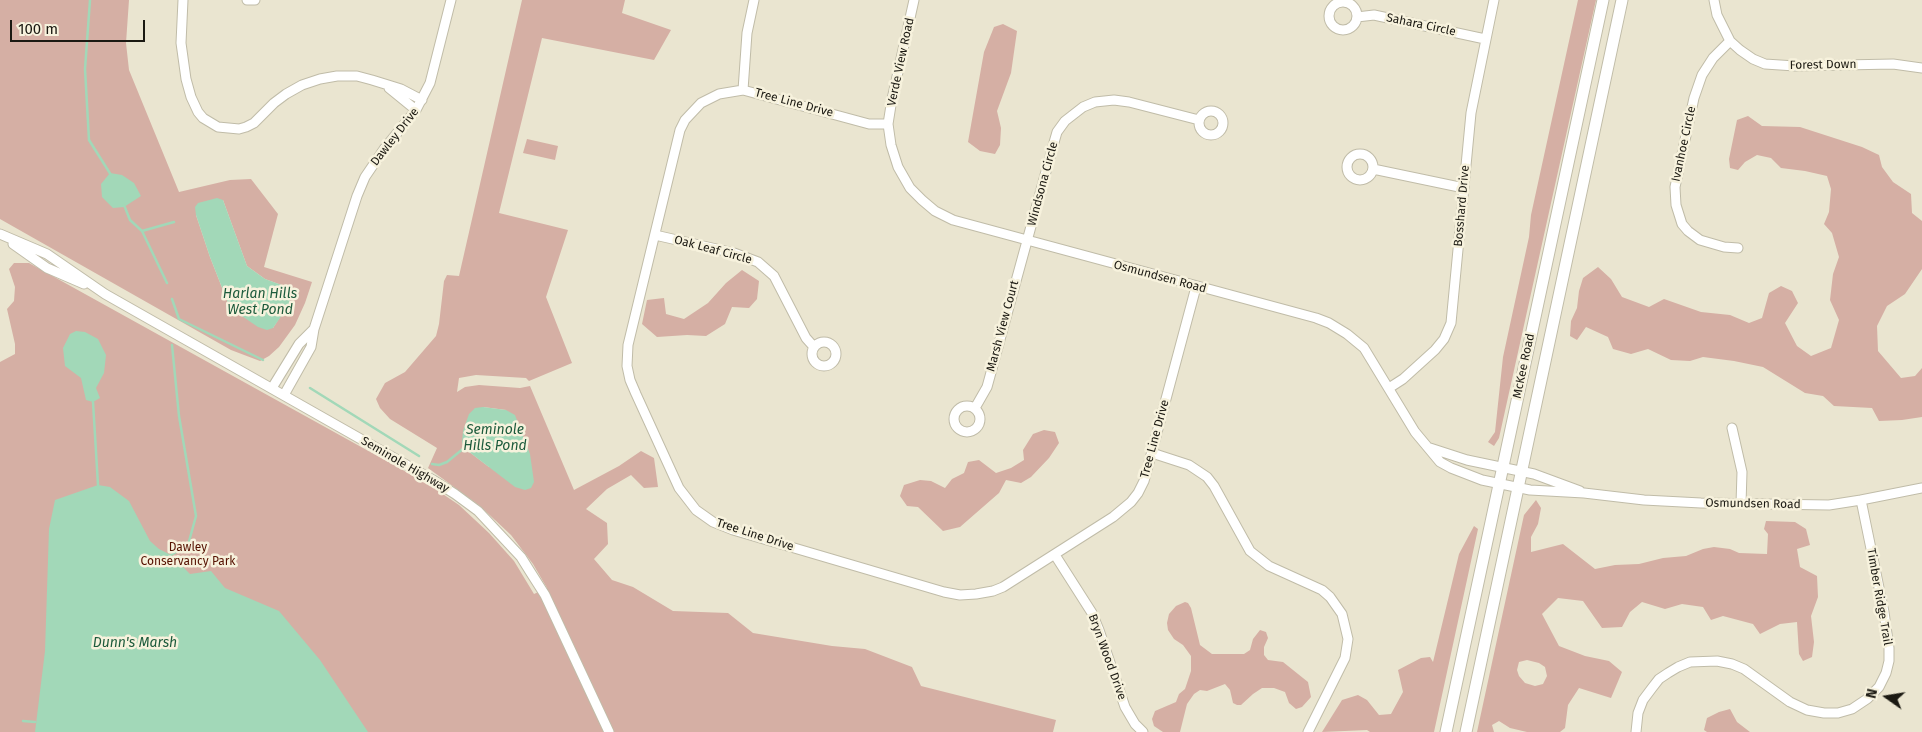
<!DOCTYPE html>
<html>
<head>
<meta charset="utf-8">
<style>
	body { margin:0 }
	#map { position:relative; width:1922px; height:732px; overflow:hidden; background:#eae5d0; font-family:"Fira Sans",sans-serif }
	canvas { display:block }
	.north { position:absolute; left:1862px; top:672px; width:50px; height:50px; -webkit-text-stroke:4px #f7f2dd; paint-order:stroke; rotate:283deg; font-size:14px; font-weight:700; line-height:20px; text-align:center; color:#1b1912 }
	.north::after { content:''; display:block; margin:auto; width:18px; height:22px; background:#1b1912; clip-path:polygon(50% 0,100% 100%,50% 72%,0 100%) }
	.scale { position:absolute; left:10px; top:20px; width:135px; height:22px; box-sizing:border-box; border:2px solid #1b1912; border-top:0; padding-left:6px; font-size:15px; line-height:18px; white-space:nowrap; color:#1b1912; -webkit-text-stroke:4px #f7f2dd; paint-order:stroke }
</style>
</head>
<body>
<div id="map">
<canvas width="1922" height="732"></canvas>
<div class="north">N</div>
<div class="scale">100 m</div>
</div>
<script>
const ctx = document.querySelector('canvas').getContext('2d');
ctx.lineJoin = 'round';
function paint(path, color) { ctx.fillStyle = color; ctx.fill(path, 'evenodd'); }
const toPath = rows => new Path2D(rows.map(r => 'M' + r).join(''));
function stroke(path, color, width, dash) { ctx.strokeStyle = color; ctx.lineWidth = width; ctx.lineCap = dash ? 'butt' : 'round'; ctx.setLineDash(dash || []); ctx.stroke(path); }
function write(font, color, halo, rows, align = 'center') {
  ctx.font = font + ' "Fira Sans",sans-serif'; ctx.lineWidth = 5; ctx.setLineDash([]); ctx.textBaseline = 'middle'; ctx.strokeStyle = halo; ctx.fillStyle = color; for (const [text, x, y, turn = 0] of rows) {
    ctx.save(); ctx.translate(x, y); ctx.rotate((+turn || 0) * Math.PI / 180); ctx.textAlign = isNaN(turn) ? turn : align; if (halo) ctx.strokeText(text, 0, 0); ctx.fillText(text, 0, 0); ctx.restore();
  }
}
paint(toPath([
	[0,0,129,0,126,43,129,70,179,192,230,180,251,179,278,214,264,267,312,282,305,303,295,325,279,347,269,356,260,361,231,350,0,219],
	[223,200,247,266,265,279,287,287,280,317,273,328,230,308,210,257,196,215],
	[522,0,625,0,622,13,671,30,654,60,542,38,499,213,568,230,546,297,572,363,529,381,526,378,476,375,459,378,457,392,465,387,479,385,520,388,530,386,574,490,619,466,641,451,654,458,658,487,644,488,631,475,607,489,586,509,607,523,608,544,594,559,612,580,633,587,673,611,728,613,753,633,832,646,865,649,912,667,921,686,1056,720,1053,732,0,732,0,362,15,354,15,344,7,309,14,301,15,287,9,269,14,263,29,263,428,484,459,505,489,533,514,561,534,594,547,588,533,564,511,535,480,506,428,468,437,448,390,419,380,408,376,399,385,383,405,372,436,336,439,324,444,281,447,275,459,276],
	[483,407,506,410,489,467,464,448],
	[1578,0,1596,0,1499,438,1494,446,1488,442,1495,432,1503,357,1529,237,1531,215],
	[1003,24,1017,31,1011,73,997,111,1001,128,1000,145,995,154,980,151,968,142,984,52,994,27],
	[1748,116,1762,126,1800,127,1862,147,1879,155,1882,167,1893,182,1911,194,1912,213,1922,221,1922,269,1905,294,1887,306,1877,326,1878,351,1901,378,1915,376,1922,368,1922,417,1902,420,1879,421,1872,408,1834,406,1823,396,1805,393,1763,367,1734,361,1703,357,1690,361,1671,360,1648,349,1631,354,1613,349,1608,337,1586,327,1577,340,1570,336,1571,321,1577,308,1579,291,1583,278,1598,267,1611,279,1622,297,1649,307,1664,299,1701,312,1730,315,1749,323,1762,318,1769,293,1781,286,1792,291,1798,303,1785,323,1797,346,1811,356,1831,348,1839,320,1830,300,1833,274,1839,257,1832,233,1824,224,1829,212,1831,189,1827,176,1805,171,1781,168,1771,158,1757,155,1745,162,1738,170,1730,168,1729,159,1737,120],
	[527,139,558,146,555,160,523,153],
	[742,270,759,281,757,299,749,308,732,307,725,324,706,336,687,335,657,337,642,324,647,300,664,298,666,314,684,319,708,303,726,283],
	[1044,430,1055,432,1059,443,1049,458,1031,477,1021,483,1006,480,999,493,960,527,943,531,918,507,907,506,900,496,904,485,920,480,931,481,945,488,952,479,964,473,968,462,979,460,996,473,1011,468,1024,460,1023,450,1033,434],
	[1536,500,1541,508,1538,524,1531,537,1531,552,1563,544,1595,569,1615,565,1639,564,1663,558,1686,556,1703,549,1714,547,1730,549,1739,553,1767,554,1768,534,1764,529,1766,521,1795,522,1806,529,1810,545,1797,549,1800,567,1817,576,1818,597,1811,616,1814,642,1812,657,1803,661,1799,654,1797,622,1780,624,1760,634,1753,624,1723,616,1711,620,1703,607,1682,604,1665,609,1642,602,1630,612,1622,627,1602,628,1583,601,1558,598,1542,614,1559,646,1585,656,1609,661,1622,672,1611,698,1579,688,1568,705,1565,728,1560,732,1527,732,1510,728,1499,721,1492,725,1494,732,1477,732,1524,515],
	[1527,660,1539,663,1545,667,1547,676,1543,684,1535,686,1525,683,1519,676,1517,670,1519,662],
	[1474,526,1478,529,1434,732,1370,732,1367,730,1322,732,1342,700,1358,695,1367,700,1379,715,1391,714,1403,692,1398,670,1421,658,1430,657,1433,662,1459,554],
	[1185,602,1188,603,1191,608,1200,645,1212,654,1244,654,1250,650,1253,639,1260,630,1266,632,1268,638,1264,647,1264,655,1268,660,1283,662,1308,682,1311,697,1302,707,1296,709,1289,703,1285,692,1274,688,1262,688,1253,694,1241,705,1237,705,1233,703,1230,690,1225,684,1207,691,1200,690,1194,694,1187,704,1180,732,1163,732,1154,726,1152,719,1155,711,1176,702,1179,694,1185,689,1191,671,1191,656,1183,645,1174,639,1168,630,1167,623,1169,614,1176,606],
	[1730,709,1737,722,1750,732,1707,732,1704,730,1707,718,1719,712]
]), '#d5afa4');
paint(toPath([
	[110,173,122,175,134,183,141,196,124,207,113,208,102,197,101,184],
	[217,198,223,200,247,266,265,279,287,287,291,296,289,305,273,328,267,330,258,327,230,308,210,257,196,215,195,207,198,203],
	[76,331,85,332,98,339,106,355,104,373,96,388,100,398,93,402,86,400,81,378,65,366,63,348,70,334],
	[483,407,506,410,515,415,530,454,534,482,531,488,525,490,515,487,464,448,462,442,463,431,469,414,475,408],
	[98,485,110,487,129,501,150,541,159,549,171,555,190,574,211,571,225,588,279,611,320,660,368,732,35,732,45,651,49,529,55,500]
]), '#a2d8b8');
stroke(toPath([
	[90,0,85,69,89,140,111,175],
	[124,205,130,220,142,231,167,283],
	[142,231,174,222],
	[172,299,179,319,263,360],
	[310,388,419,456],
	[93,402,98,485],
	[432,464,439,465,447,462,464,448],
	[171,555,188,545,196,516,179,416,172,345],
	[23,721,35,722]
]), '#a2d8b8', 2.5);
const minor = toPath([
	[183,0,181,43,186,79,191,97,198,112,203,118,218,127,239,129,246,127,254,123,274,103,286,94,302,85,320,79,337,76,357,76,372,80,401,89,422,100],
	[247,0,255,0],
	[914,0,892,99,888,124,891,145,898,167,910,188,922,200,935,211,953,220,1316,318,1329,323,1347,334,1364,348,1415,432,1440,462,1451,468,1482,480,1530,490,1584,493,1644,500,1701,503,1829,505,1861,500,1922,488],
	[1714,0,1717,15,1730,41,1740,50,1753,59,1765,64,1795,66,1893,64,1922,68],
	'1329 16a14 14 0 1 1 28 0a14 14 0 1 1-28 0Z',
	[1357,17,1374,15,1485,39],
	[1730,41,1713,58,1702,75,1694,98,1675,187,1676,205,1682,224,1688,231,1700,240,1724,247,1738,248],
	[389,88,416,110],
	[743,90,747,33,754,0],
	'1199 123a12 12 0 1 1 24 0a12 12 0 1 1-24 0Z',
	[888,124,869,124,743,90,719,94,701,103,685,120,680,130,628,345,627,366,630,380,636,394,679,488,696,510,713,522,733,530,944,592,960,595,976,594,993,591,1003,587,1113,517,1131,502,1138,493,1144,481,1196,287],
	'1347 167a13 13 0 1 1 26 0a13 13 0 1 1-26 0Z',
	[1373,169,1464,188],
	[0,234,47,254,105,294,433,480,455,494,478,511,521,557,531,573,545,595,609,732],
	[655,235,734,253,758,262,774,276,806,338,814,347],
	[13,244,47,268,84,284],
	'812 354a12 12 0 1 1 24 0a12 12 0 1 1-24 0Z',
	[272,388,299,344,314,329],
	[1389,388,1403,379,1435,350,1444,339,1451,323,1471,113,1494,0],
	[284,395,311,347,314,329,357,196,365,177,384,149,416,110,430,83,451,0],
	'954 419a13 13 0 1 1 26 0a13 13 0 1 1-26 0Z',
	[975,408,987,387,1053,146,1057,132,1065,121,1083,107,1095,102,1114,100,1129,102,1199,120],
	[1732,428,1742,472,1741,504],
	[1430,448,1467,460,1534,474,1580,491],
	[1152,453,1189,465,1207,477,1214,486,1250,551,1269,566,1322,590,1330,597,1342,614,1348,639,1345,658,1308,732],
	[1055,555,1092,613,1099,630,1125,707,1135,724,1143,732],
	[1636,732,1638,713,1643,700,1652,688,1659,679,1668,673,1678,667,1690,662,1717,661,1732,664,1744,669,1790,702,1807,710,1824,713,1838,713,1852,709,1867,699,1879,687,1886,673,1889,661,1889,648,1884,612,1861,500]
]);
const major = toPath([
	[1446,732,1603,0],
	[1466,732,1622,0]
]);
stroke(minor, '#c0bca8', 11);
stroke(major, '#c0bca8', 13);
stroke(minor, '#fff', 9);
stroke(major, '#fff', 11);
write('12px', '#1b1912', '#f7f2dd', [
	["Sahara Circle",1421,25,12],
	["Verde View Road",901,62,-78],
	["Forest Down",1823,65,-1],
	["Tree Line Drive",794,103,15],
	["Dawley Drive",395,137,-52],
	["Ivanhoe Circle",1684,144,-78],
	["Windsona Circle",1043,184,-75],
	["Bosshard Drive",1462,206,-85],
	["Oak Leaf Circle",713,250,15],
	["Osmundsen Road",1160,277,15],
	["Marsh View Court",1003,326,-75],
	["McKee Road",1524,366,-78],
	["Tree Line Drive",1155,439,-75],
	["Seminole Highway",405,465,30],
	["Osmundsen Road",1753,504,1],
	["Tree Line Drive",755,535,18],
	["Timber Ridge Trail",1879,597,80],
	["Bryn Wood Drive",1107,657,70]
]);
write('12px', '#510', '#f7f2dd', [
	["Dawley",188,548],
	["Conservancy Park",188,562]
]);
write('italic 14px', '#1d5b3c', '#f7f2dd', [
	["Harlan Hills",260,294],
	["West Pond",260,310],
	["Seminole",495,430],
	["Hills Pond",495,446],
	["Dunn's Marsh",135,643]
]);
</script>
</body>
</html>
